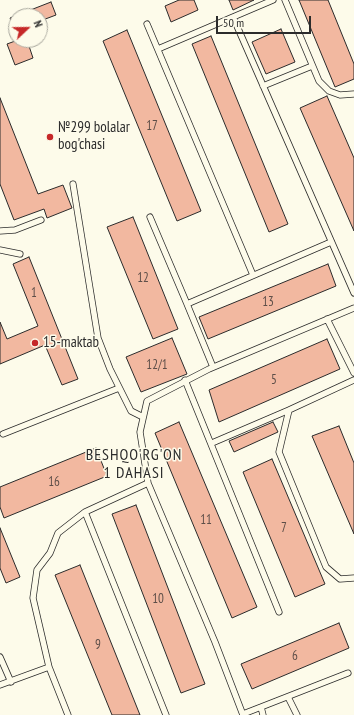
<!DOCTYPE html>
<html>
<head>
<meta charset="utf-8">
<style>
	body { margin:0 }
	#map { position:relative; width:354px; height:715px; overflow:hidden; background:#fdfbea; font-family:"PT Sans Narrow",sans-serif }
	canvas { display:block }
	.north { position:absolute; left:8px; top:8px; width:40px; height:40px; box-sizing:border-box; background:#fdfbea; border:1px solid #a9a89e; border-radius:50%; rotate:68deg; font-size:11px; font-weight:700; line-height:16px; text-align:center; color:#2b2b2b }
	.north::after { content:''; display:block; margin:auto; width:14px; height:18px; background:#c62828; clip-path:polygon(50% 0,100% 100%,50% 72%,0 100%) }
	.scale { position:absolute; left:216px; top:16px; width:95px; height:18px; box-sizing:border-box; border:2px solid #2b2b2b; border-top:0; padding-left:5px; font-size:12px; line-height:14px; white-space:nowrap; color:#2b2b2b; -webkit-text-stroke:3px #fdfbea; paint-order:stroke }
</style>
</head>
<body>
<div id="map">
<canvas width="354" height="715"></canvas>
<div class="north">N</div>
<div class="scale">50 m</div>
</div>
<script>
const ctx = document.querySelector('canvas').getContext('2d');
ctx.lineJoin = 'round';
function paint(path, color) { ctx.fillStyle = color; ctx.fill(path, 'evenodd'); }
const toPath = rows => new Path2D(rows.map(r => 'M' + r).join(''));
function stroke(path, color, width, dash) { ctx.strokeStyle = color; ctx.lineWidth = width; ctx.lineCap = dash ? 'butt' : 'round'; ctx.setLineDash(dash || []); ctx.stroke(path); }
function write(font, color, halo, rows, align = 'center') {
  ctx.font = font + ' "PT Sans Narrow",sans-serif'; ctx.lineWidth = 3; ctx.setLineDash([]); ctx.textBaseline = 'middle'; ctx.strokeStyle = halo; ctx.fillStyle = color; for (const [text, x, y, turn = 0] of rows) {
    ctx.save(); ctx.translate(x, y); ctx.rotate((+turn || 0) * Math.PI / 180); ctx.textAlign = isNaN(turn) ? turn : align; if (halo) ctx.strokeText(text, 0, 0); ctx.fillText(text, 0, 0); ctx.restore();
  }
}
const building = toPath([
	[179,0,194,0,198,10,171,22,165,6,179,0],
	[229,0,254,0,233,10,229,0],
	[299,0,328,0,354,64,354,79,335,87,299,0],
	[51,2,56,15,40,21,40,16,16,16,16,31,10,18,51,2],
	[281,29,295,62,266,74,252,42,281,29],
	[127,30,201,211,177,221,103,41,127,30],
	[211,36,288,224,269,232,192,44,211,36],
	[18,40,27,40,33,58,15,65,7,44,18,40],
	[327,96,354,158,354,231,300,108,327,96],
	[0,98,38,194,63,185,72,208,47,218,44,209,14,220,0,184,0,98],
	[133,217,178,329,153,339,107,227,133,217],
	[29,257,78,379,62,385,45,345,0,364,0,322,7,339,38,326,13,264,29,257],
	[328,264,336,286,208,339,199,317,328,264],
	[172,338,187,374,141,392,126,357,172,338],
	[327,339,340,369,219,422,209,390,327,339],
	[179,422,257,607,232,618,155,433,179,422],
	[273,422,278,432,234,452,229,441,273,422],
	[339,426,354,463,354,534,312,436,339,426],
	[96,448,107,476,4,518,0,507,0,487,96,448],
	[272,459,325,584,295,597,243,472,272,459],
	[136,505,205,684,181,693,112,514,136,505],
	[0,528,20,577,6,583,0,568,0,528],
	[80,565,140,715,112,715,55,575,80,565],
	[339,623,349,648,252,689,241,664,339,623]
]);
paint(building, '#f2b8a0');
stroke(building, '#2b2b2b', 1);
const service = toPath([
	[273,0,233,17,354,293],
	[285,0,319,81,329,91,340,95,354,94],
	[147,24,253,275],
	[158,49,233,17],
	[263,86,312,66],
	[73,184,98,338,110,369,131,411,143,417],
	[150,217,187,304],
	[0,231,15,230,41,220],
	[0,250,20,254],
	[327,319,354,373],
	[213,367,187,304,331,242],
	[185,380,279,612],
	[354,380,289,410,279,452,326,567,340,579,354,578],
	[3,434,119,388],
	[212,443,289,410],
	[85,512,166,715],
	[0,657,11,682],
	[0,685,49,667],
	[288,697,297,715],
	[243,714,261,707],
	[68,715,49,667,33,598,37,570,50,553,58,533,85,512,148,483],
	[243,715,215,642,148,483,140,432,147,401,209,369,354,308],
	[263,715,261,707,348,673]
]);
stroke(service, '#2b2b2b', 7);
stroke(service, '#fdfbea', 5.5);
for (const [x, y, r, color] of [
	[50,137,4,"#c62828"],
	[35,343,4,"#c62828"]
]) { const dot = new Path2D(); dot.arc(x, y, r, 0, 2 * Math.PI); ctx.fillStyle = color; ctx.fill(dot); stroke(dot, '#fdfbea', 1.5); }
write('13px', '#5d4e48', null, [
	["17",152,126],
	["12",143,278],
	["1",34,293],
	["13",268,302],
	["12/1",157,365],
	["5",274,380],
	["16",54,482],
	["11",206,520],
	["7",284,528],
	["10",158,599],
	["9",98,645],
	["6",295,656]
]);
write('15px', '#2b2b2b', '#fdfbea', [
	["№299 bolalar",58,128],
	["bog'chasi",58,145],
	["15-maktab",43,343]
], 'left');
ctx.letterSpacing = '1px';
write('16px', '#2b2b2b', '#fdfbea', [
	["BESHQO'RG'ON",134,455],
	["1 DAHASI",134,473]
]);
ctx.letterSpacing = '0px';
</script>
</body>
</html>
